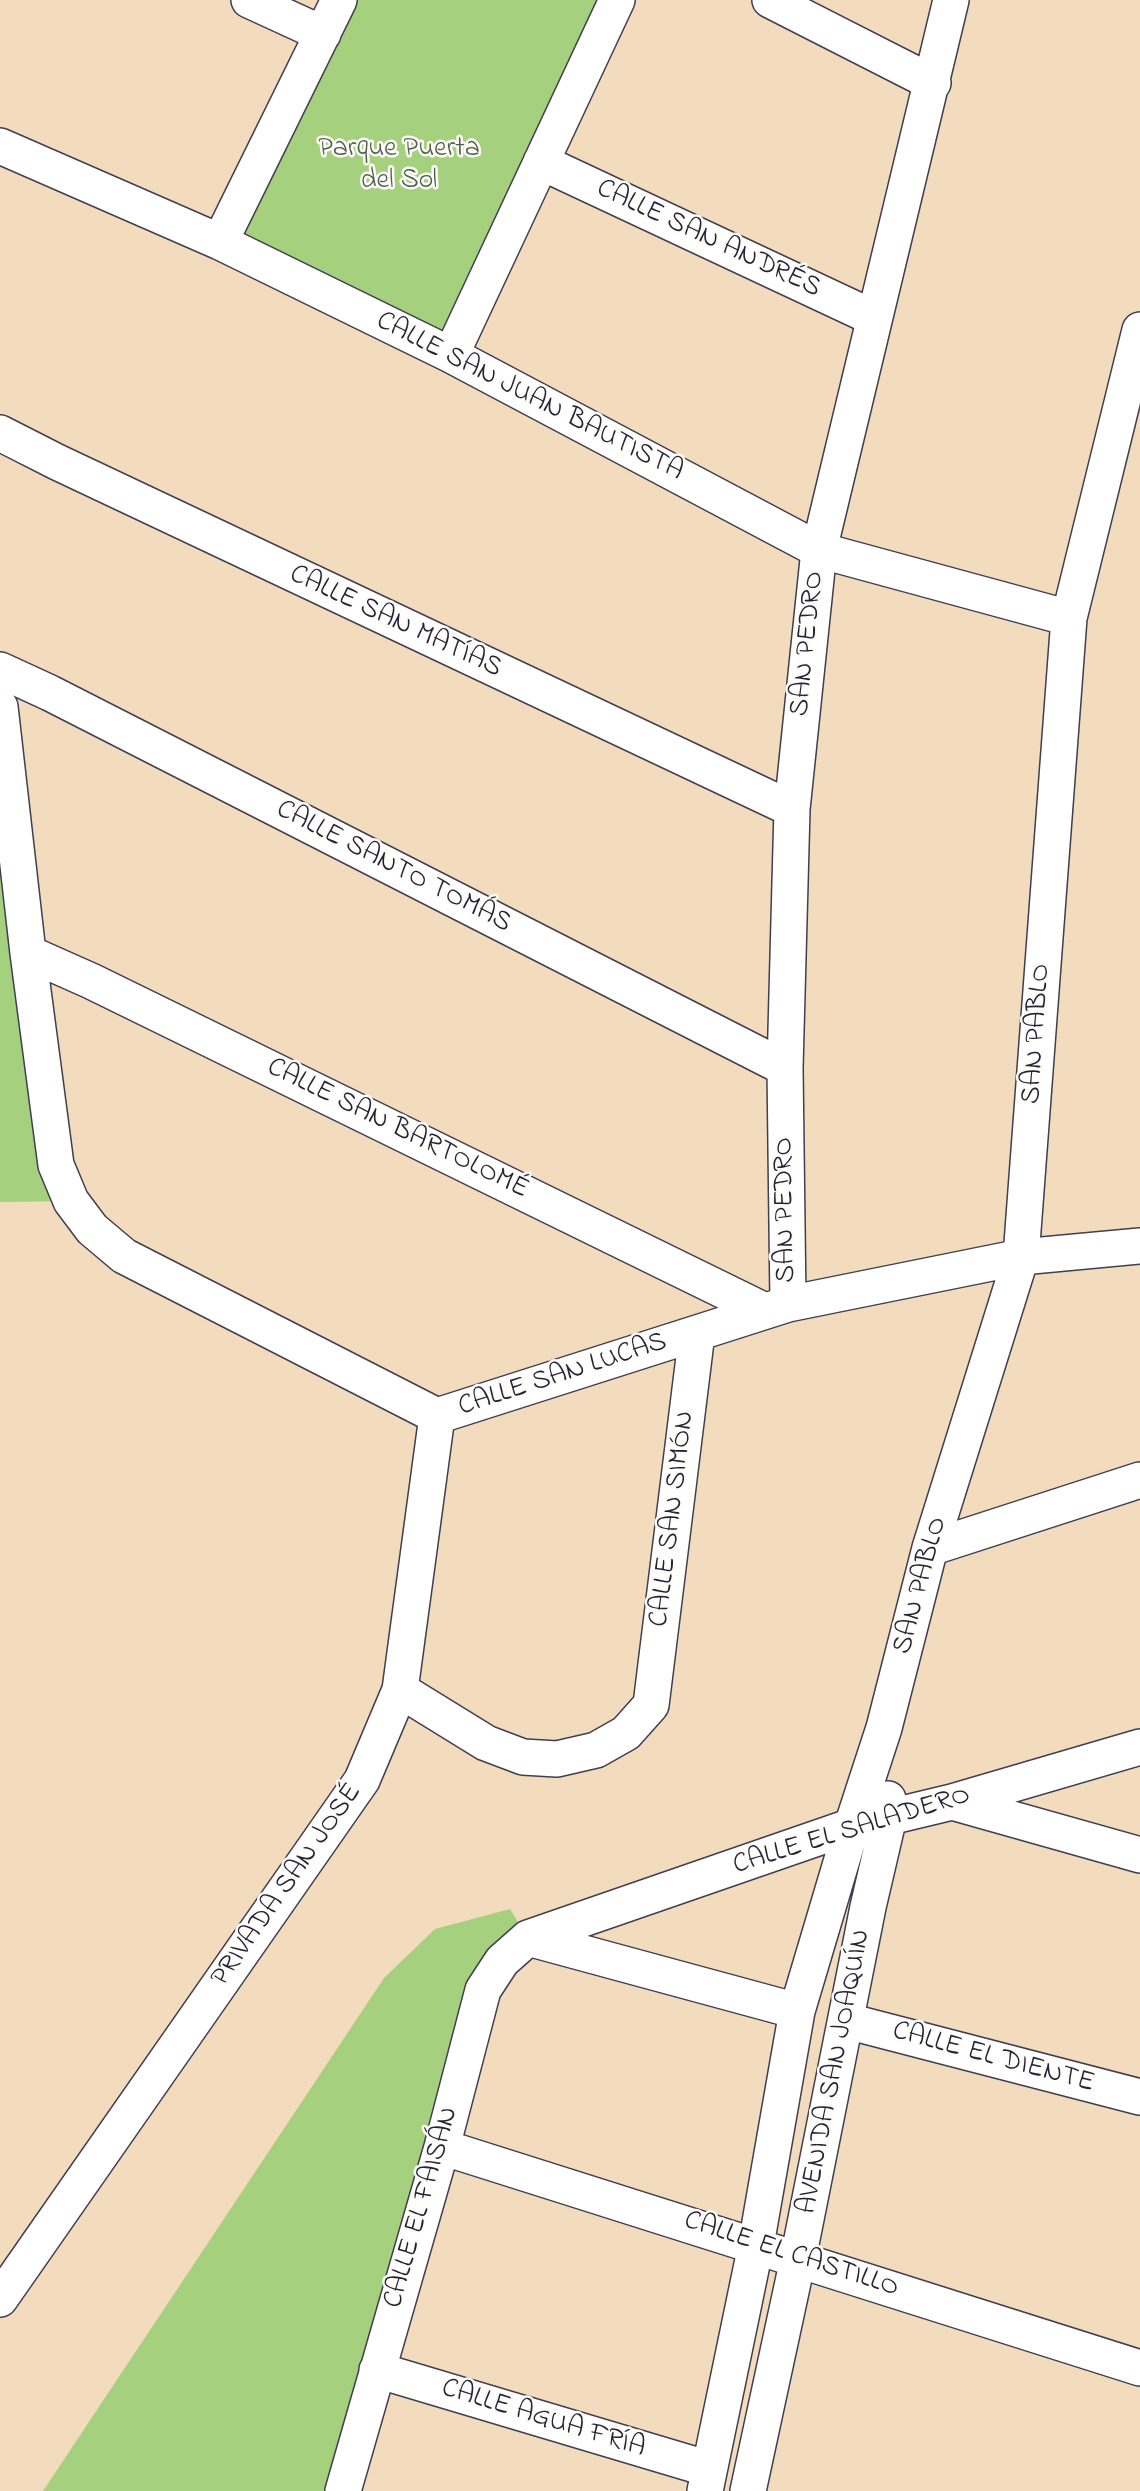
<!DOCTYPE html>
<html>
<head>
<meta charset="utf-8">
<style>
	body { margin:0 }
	canvas { display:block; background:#f3dcbe }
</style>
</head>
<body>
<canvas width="1140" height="2491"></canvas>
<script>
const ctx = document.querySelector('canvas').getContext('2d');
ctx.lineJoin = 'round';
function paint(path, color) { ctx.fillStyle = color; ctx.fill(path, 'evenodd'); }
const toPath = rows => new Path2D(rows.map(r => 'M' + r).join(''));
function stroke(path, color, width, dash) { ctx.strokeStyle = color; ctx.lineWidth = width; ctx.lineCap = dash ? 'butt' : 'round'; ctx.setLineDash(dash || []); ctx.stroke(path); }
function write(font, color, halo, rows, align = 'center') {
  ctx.font = font + ' "Indie Flower",sans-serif'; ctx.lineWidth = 5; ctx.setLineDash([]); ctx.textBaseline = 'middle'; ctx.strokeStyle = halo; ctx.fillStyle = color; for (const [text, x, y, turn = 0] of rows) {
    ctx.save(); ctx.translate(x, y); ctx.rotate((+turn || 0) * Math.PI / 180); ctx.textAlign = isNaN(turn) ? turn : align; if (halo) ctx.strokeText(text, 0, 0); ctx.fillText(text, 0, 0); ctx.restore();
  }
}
paint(toPath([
	[339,0,617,0,451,355,220,242],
	[0,707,71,1201,0,1202],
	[510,1909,528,1938,502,1961,343,2491,43,2491,384,1978,435,1929]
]), '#a5d17e');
const street = toPath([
	[249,0,323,34],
	[770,0,933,83],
	[0,146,220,242,451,355,819,550,1069,618],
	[541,162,874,318],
	[220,242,339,0],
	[451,355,617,0],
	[0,433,57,462,792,809],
	[0,670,50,693,785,1068],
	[0,707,28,953,56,1165,71,1201,92,1229,124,1256,437,1416,788,1304,1021,1257,1140,1246],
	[28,953,91,981,765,1311],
	[788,1304,785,1068,792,809,819,550,951,0],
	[930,1548,1140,1480],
	[400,1690,486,1743,523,1757,557,1759,596,1750,626,1733,651,1705,697,1333],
	[952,1802,1140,1855],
	[528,1938,797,2011],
	[847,2021,1140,2097],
	[442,2147,1140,2368],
	[0,2299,362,1780,400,1690,437,1416],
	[377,2370,709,2469],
	[343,2491,442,2147,483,1990,502,1961,528,1938,852,1826,952,1802,1140,1747],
	[705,2491,756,2245,797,2011,852,1826,884,1728,930,1548,1021,1257,1069,618,1140,330],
	[748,2491,798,2259,868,1907,889,1817,888,1799]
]);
stroke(street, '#413e4f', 38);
stroke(street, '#fff', 35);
write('28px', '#505f52', '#fdfcf7', [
	["Parque Puerta",399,150],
	["del Sol",399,182]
]);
write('28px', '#22223b', '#fdfcf7', [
	["CALLE SAN ANDRÉS",708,240,25],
	["CALLE SAN JUAN BAUTISTA",529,398,27],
	["CALLE SAN MATÍAS",395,623,25],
	["SAN PEDRO",809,644,-84],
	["CALLE SANTO TOMÁS",393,868,27],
	["SAN PABLO",1038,1034,-86],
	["CALLE SAN BARTOLOMÉ",397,1130,26],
	["SAN PEDRO",787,1210,-91],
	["CALLE SAN LUCAS",563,1376,-18],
	["CALLE SAN SIMÓN",674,1519,-83],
	["SAN PABLO",922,1586,-75],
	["CALLE EL SALADERO",852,1832,-17],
	["PRIVADA SAN JOSÉ",288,1886,-55],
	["CALLE EL DIENTE",993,2059,15],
	["AVENIDA SAN JOAQUÍN",836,2072,-79],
	["CALLE EL FAISÁN",423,2208,-74],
	["CALLE EL CASTILLO",791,2256,18],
	["CALLE AGUA FRÍA",543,2420,17]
]);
</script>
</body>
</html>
